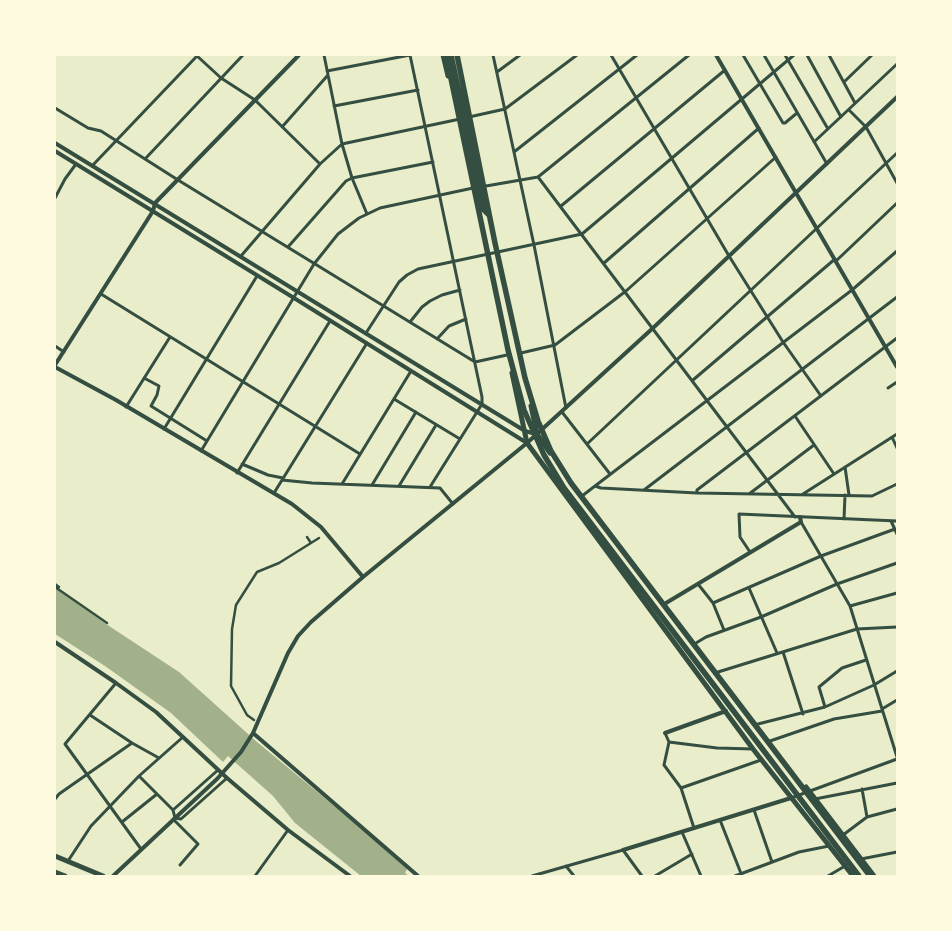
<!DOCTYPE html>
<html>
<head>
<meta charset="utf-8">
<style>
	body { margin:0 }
	#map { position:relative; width:952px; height:931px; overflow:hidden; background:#e9edc9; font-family:Mulish,sans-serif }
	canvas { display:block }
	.frame { position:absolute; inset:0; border:56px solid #fefae0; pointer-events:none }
</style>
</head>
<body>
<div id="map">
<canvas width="952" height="931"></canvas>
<div class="frame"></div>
</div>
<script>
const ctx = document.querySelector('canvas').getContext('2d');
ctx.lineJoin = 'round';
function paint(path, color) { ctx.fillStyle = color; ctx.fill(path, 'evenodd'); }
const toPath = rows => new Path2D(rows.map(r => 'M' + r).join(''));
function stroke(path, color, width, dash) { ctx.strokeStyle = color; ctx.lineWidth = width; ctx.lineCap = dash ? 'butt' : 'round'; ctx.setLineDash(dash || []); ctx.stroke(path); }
paint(toPath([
	[55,588,106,624,179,672,257,742,367,833,407,869,405,873,409,876,361,876,295,823,273,796,228,756,223,762,171,713,105,666,55,634]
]), '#a3b18a');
stroke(toPath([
	[307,537,311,543],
	[55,584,59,587],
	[55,587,107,623],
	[254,720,247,715,231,686,232,629,236,605,257,572,279,563,319,538]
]), '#344e41', 2.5);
stroke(toPath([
	[196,55,221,78,255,100,320,164],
	[324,55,342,144,352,178,367,214],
	[410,55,482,397,482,404,430,487],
	[493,55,534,245,566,408],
	[611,55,729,256,783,342,821,396],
	[743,55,783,123,785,123,797,113],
	[764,55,827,164],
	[785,55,828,129],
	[807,55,841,117],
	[829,55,855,103],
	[327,71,410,55],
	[497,72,520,55],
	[844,82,872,55],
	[334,106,418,90],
	[55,108,88,128,101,131,178,180,475,362,507,355],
	[849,110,866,127],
	[469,117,505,109,577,55],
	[282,127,328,75],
	[866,127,897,183],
	[814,142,897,64],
	[514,152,637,55],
	[145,159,243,55],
	[92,166,197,56],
	[538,177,795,517],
	[486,186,538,177,689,55],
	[55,198,65,179,76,164],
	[561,206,725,70],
	[288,247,346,181,352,178,433,162],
	[241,256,320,164,342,144,460,119],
	[836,261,897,203],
	[604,263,759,128],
	[101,294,360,454],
	[410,322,422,307,430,301,442,295,460,290],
	[366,333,399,282,407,275,418,269,582,234,794,55],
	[437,339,449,326,466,319],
	[55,346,64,352],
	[521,353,555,345,626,291,776,157],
	[144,378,159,386,157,395,151,406,207,441],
	[693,380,835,259],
	[888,388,897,382],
	[394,399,460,439],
	[126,407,170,337],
	[562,412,610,474],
	[795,416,834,474],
	[164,429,257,276],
	[892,437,897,448],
	[587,444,897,153],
	[201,451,314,264,338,234,359,218,380,208,473,188],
	[242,464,268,475,283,478],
	[845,467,849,495],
	[237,473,330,321],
	[282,480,312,483,440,488,453,504],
	[342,484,411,371],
	[372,485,416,412],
	[399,486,436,425],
	[595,486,852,290,897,251],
	[644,490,897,297],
	[274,493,367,343],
	[697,493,697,490,897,338],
	[749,494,814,445],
	[803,494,897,434],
	[582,496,595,486,601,488,697,493,872,496,897,484],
	[844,519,845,495],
	[891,521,897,534],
	[801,522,850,606,897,757],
	[750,552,740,537,739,514,897,521],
	[698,584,713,603,724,630],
	[749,588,777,653],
	[713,603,821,556,895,529],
	[850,606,897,593],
	[696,643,706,637,761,617,837,584,897,563],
	[783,652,803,714],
	[718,672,857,629,897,627],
	[116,683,65,744,141,849],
	[825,707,819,687,842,668,866,660],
	[882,709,897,700],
	[90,715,132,743,159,758],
	[758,724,825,707,874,685,897,671],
	[665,733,669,742,664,765,681,788,761,760],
	[770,741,834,719,882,711],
	[669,742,717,748,753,749],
	[139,776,173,810,175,818,181,819,227,778],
	[681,788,694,828],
	[862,789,867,817],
	[791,798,897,759],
	[55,799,59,794,132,743],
	[815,799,897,783],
	[173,810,218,770],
	[754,810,772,862],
	[173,819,198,844,180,865],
	[720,820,742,876],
	[122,822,157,794],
	[682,832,701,876],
	[843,835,867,817,897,809],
	[861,859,897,852],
	[68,861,91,826,139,776,183,737],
	[566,866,574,876],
	[255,876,288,830],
	[532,876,623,850,642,876],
	[655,876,692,854],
	[735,876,799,852,829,846],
	[828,876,845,866]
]), '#344e41', 3);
stroke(toPath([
	[716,55,897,367],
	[55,143,525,431,536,434],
	[55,151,294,298,527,443],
	[55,365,153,211,155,203,299,55],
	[55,367,116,400,292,504,321,527,363,577],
	[666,603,801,522,800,517],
	[55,642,116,683,156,712,227,778,288,830,350,876],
	[253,733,418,876],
	[665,733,726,711],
	[623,850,791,798],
	[113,876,217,779,241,752,253,733,288,653,298,636,311,622,363,577,527,443,653,328,897,97]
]), '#344e41', 4);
stroke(toPath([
	[443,55,448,76],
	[512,373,527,443,753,749,853,876],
	[531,406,537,434,550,453],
	[806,787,874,876]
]), '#344e41', 5);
stroke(toPath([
	[55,856,103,876],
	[55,872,65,876]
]), '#344e41', 5);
stroke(toPath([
	[446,55,508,350,524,410,544,455,564,488,859,876],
	[451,55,484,210,489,215],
	[457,55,495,243,525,378,538,421,551,451,571,483,870,876]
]), '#344e41', 5.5);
</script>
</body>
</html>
